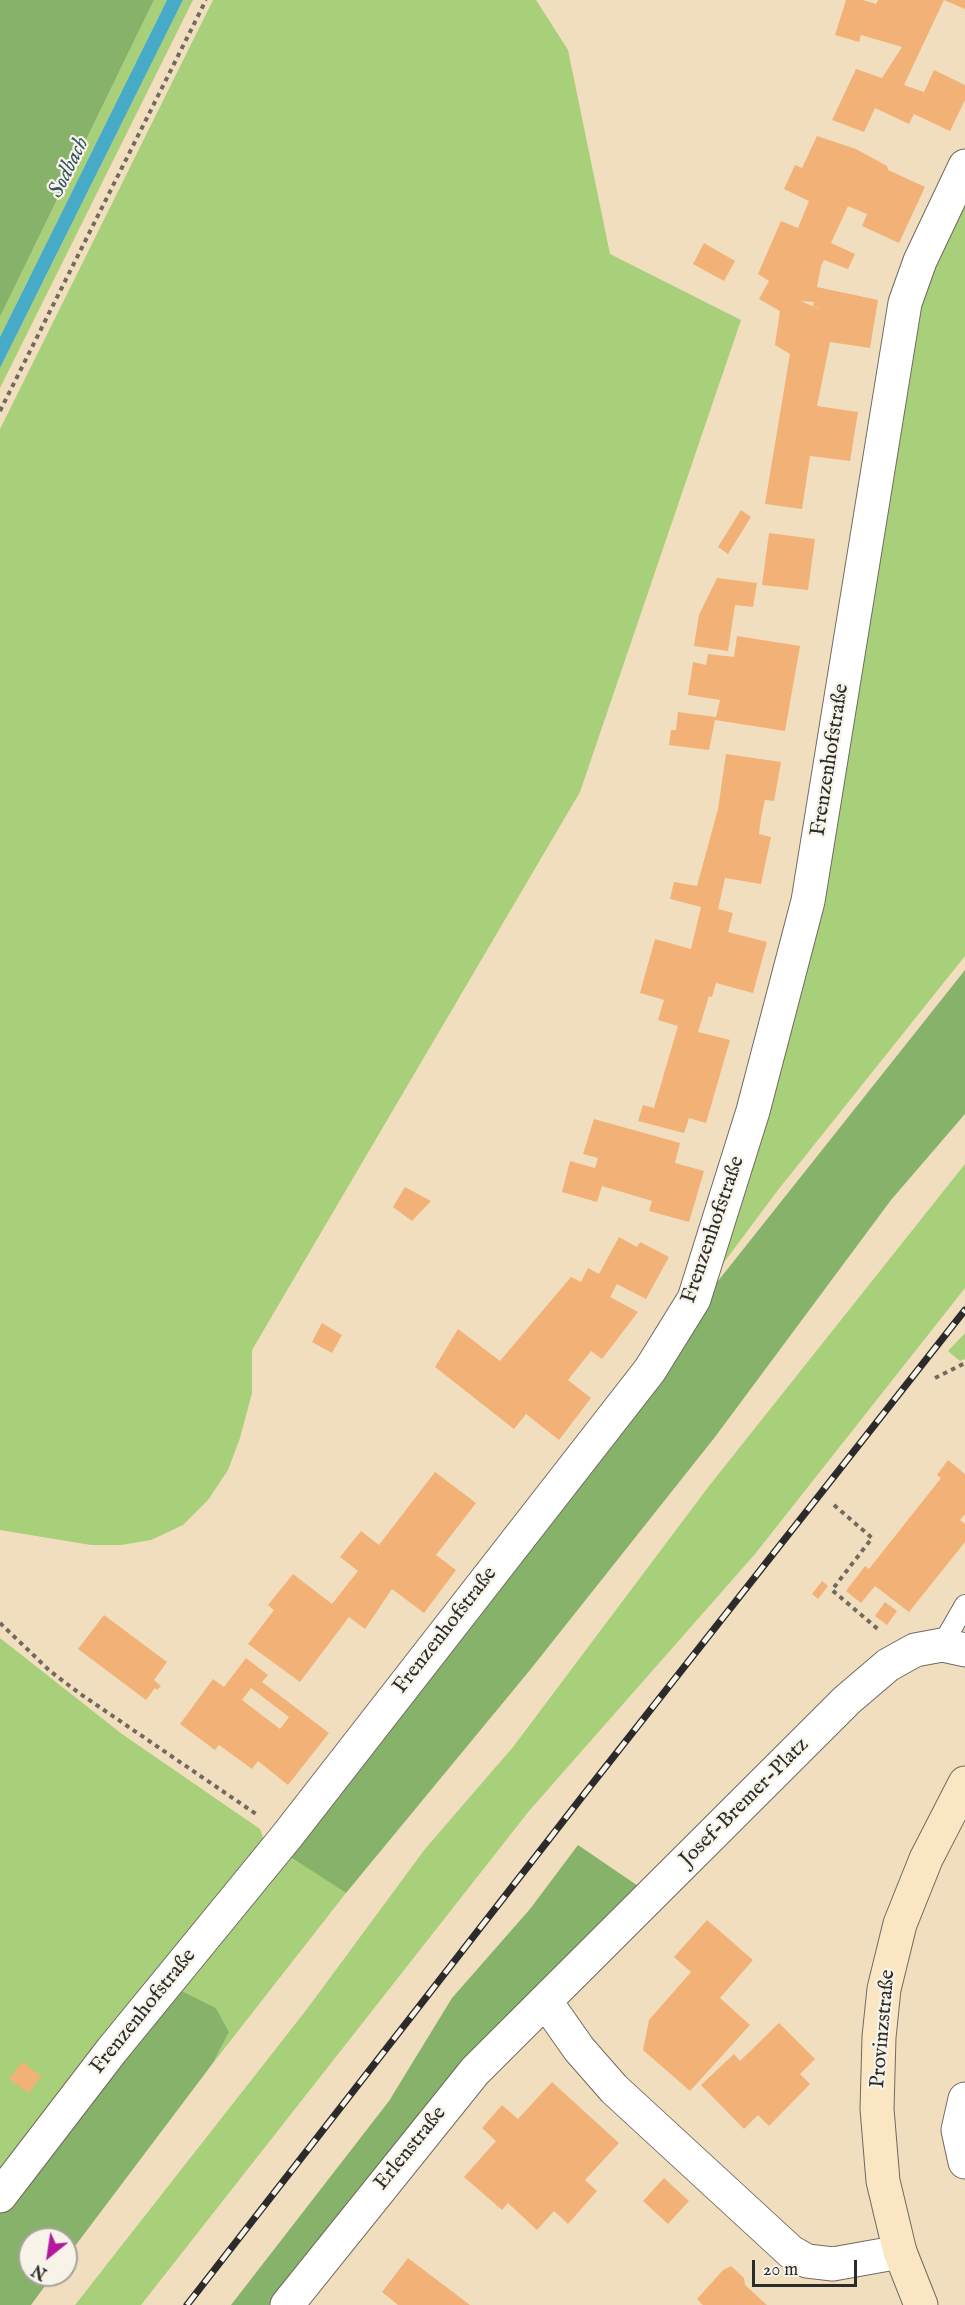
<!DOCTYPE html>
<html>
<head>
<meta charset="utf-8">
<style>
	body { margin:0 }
	#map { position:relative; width:965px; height:2305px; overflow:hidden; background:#f1debf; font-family:"IM FELL English",serif }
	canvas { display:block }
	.north { position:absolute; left:18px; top:2227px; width:60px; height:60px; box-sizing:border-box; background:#f7f3e8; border:2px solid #a5a39c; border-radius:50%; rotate:210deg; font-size:16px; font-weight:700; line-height:24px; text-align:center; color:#2b2b2b }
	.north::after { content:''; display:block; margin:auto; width:21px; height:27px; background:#b5179e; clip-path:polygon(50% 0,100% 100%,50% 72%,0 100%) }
	.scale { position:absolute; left:752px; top:2260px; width:105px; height:27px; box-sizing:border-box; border:3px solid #2b2b2b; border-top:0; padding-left:8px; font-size:18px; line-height:21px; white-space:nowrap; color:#2b2b2b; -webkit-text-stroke:4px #f7f3e8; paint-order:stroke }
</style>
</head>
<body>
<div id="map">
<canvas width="965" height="2305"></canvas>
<div class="north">N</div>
<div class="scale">20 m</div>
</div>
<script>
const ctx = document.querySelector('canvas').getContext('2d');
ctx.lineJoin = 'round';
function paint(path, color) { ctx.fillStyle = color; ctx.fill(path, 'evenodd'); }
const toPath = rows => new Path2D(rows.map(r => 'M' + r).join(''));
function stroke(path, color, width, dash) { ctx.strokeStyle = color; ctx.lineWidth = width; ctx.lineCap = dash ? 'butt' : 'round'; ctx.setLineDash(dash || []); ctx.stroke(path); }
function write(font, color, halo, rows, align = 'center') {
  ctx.font = font + ' "IM FELL English",serif'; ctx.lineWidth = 4.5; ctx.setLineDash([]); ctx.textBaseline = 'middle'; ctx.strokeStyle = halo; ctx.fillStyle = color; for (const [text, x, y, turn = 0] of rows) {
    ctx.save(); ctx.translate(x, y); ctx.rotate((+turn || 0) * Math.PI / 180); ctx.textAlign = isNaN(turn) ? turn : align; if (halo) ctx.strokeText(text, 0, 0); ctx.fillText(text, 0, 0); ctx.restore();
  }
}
paint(toPath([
	[154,0,167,0,0,337,0,317],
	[183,0,193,0,0,388,0,368],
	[213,0,536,0,568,50,610,254,741,320,580,792,252,1350,252,1393,240,1438,228,1470,208,1500,183,1525,151,1540,121,1545,91,1545,0,1530,0,429],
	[965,191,965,956,778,1190,719,1269,923,281],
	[965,1164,965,1288,755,1554,529,1811,141,2305,75,2305,307,2009,425,1849,513,1747,709,1486],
	[965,1333,965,1359,960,1361,948,1351],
	[0,1638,122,1734,260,1829,264,1840,0,2174],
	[284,1853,346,1893,213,2063,229,2032,216,2008,182,1991,172,1995]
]), '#a8cf79');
paint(toPath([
	[0,0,154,0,0,317],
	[965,970,965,1114,891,1200,715,1437,530,1670,346,1893,284,1853,669,1361,718,1281],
	[578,1845,644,1890,272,2305,231,2305,389,2101,452,1998,530,1909],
	[182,1991,216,2008,229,2032,213,2063,66,2258,66,2239,30,2239,30,2275,53,2275,31,2305,0,2305,0,2209,172,1995]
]), '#86b269');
paint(toPath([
	[167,0,183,0,0,368,0,337]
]), '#47aac7');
paint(toPath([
	[846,0,863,0,876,4,878,0,965,0,965,9,944,0,904,85,924,92,934,70,965,85,965,100,950,131,914,114,909,124,875,108,864,132,832,120,856,69,882,78,902,47,861,35,859,42,835,35],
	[817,136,856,149,887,166,888,170,925,187,899,243,862,226,867,214,848,206,831,243,855,254,848,269,824,260,821,266,817,287,878,300,870,348,830,342,817,406,858,412,850,461,810,456,802,509,765,504,790,354,775,345,780,311,759,299,769,281,758,274,781,221,798,228,809,201,784,189,795,165,802,168],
	[801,301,814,302,813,306,823,311],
	[704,243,735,261,724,281,693,264],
	[741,510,751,517,728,554,718,547],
	[769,533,815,539,808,590,762,585],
	[717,578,757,583,753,607,735,605,728,651,694,646,699,615],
	[737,636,800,646,785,731,715,720,709,750,669,745,671,730,676,730,678,712,716,717,720,700,688,695,693,662,706,665,708,654,734,657],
	[726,754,781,762,774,801,765,800,761,818,759,834,771,837,761,884,725,878,718,909,733,913,728,932,767,942,753,993,716,983,712,997,709,996,698,1032,730,1040,706,1123,689,1118,684,1133,638,1121,643,1105,654,1108,678,1026,658,1020,664,1000,640,993,655,939,691,949,701,907,670,899,674,882,697,886,718,809],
	[594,1119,680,1143,675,1163,704,1171,689,1222,649,1211,652,1201,602,1186,597,1202,562,1192,570,1161,595,1168,598,1158,583,1154],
	[405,1187,431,1201,412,1221,393,1207],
	[619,1237,637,1247,640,1242,669,1257,646,1299,617,1284,610,1297,638,1312,602,1359,591,1351,568,1380,591,1398,559,1440,526,1414,514,1429,435,1367,458,1329,500,1361,571,1277,581,1282,588,1268,599,1274],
	[322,1323,342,1335,332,1353,312,1342],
	[948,1460,965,1474,965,1514,960,1520,965,1524,965,1542,909,1612,875,1586,861,1603,846,1591,865,1566,869,1569,941,1478,937,1475],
	[435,1472,476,1503,436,1555,456,1570,424,1613,392,1589,365,1629,349,1617,300,1682,248,1644,274,1610,268,1605,293,1574,332,1604,358,1571,340,1557,361,1531,379,1545],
	[822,1581,828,1586,818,1599,812,1594],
	[885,1602,897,1611,887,1625,875,1616],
	[104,1615,167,1662,154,1680,161,1686,157,1690,155,1688,146,1700,78,1649],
	[246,1658,268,1675,262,1682,329,1733,288,1785,258,1761,252,1769,219,1745,215,1750,180,1724,213,1679,224,1687],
	[251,1688,289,1717,280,1729,242,1700],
	[707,1920,753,1960,720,1998,750,2025,690,2091,643,2050,649,2020,691,1972,674,1957],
	[779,2023,815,2059,800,2074,810,2084,769,2126,758,2115,744,2129,701,2085,734,2054,740,2061],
	[22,2062,41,2076,29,2093,9,2079],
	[552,2082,619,2143,585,2180,597,2191,568,2224,554,2211,537,2230,508,2203,502,2210,464,2177,496,2141,482,2128,502,2105,518,2119],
	[664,2178,689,2201,668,2224,643,2201],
	[408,2258,470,2305,398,2305,382,2292],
	[731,2266,744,2278,745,2285,767,2305,703,2305,697,2299,723,2270]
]), '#f2b277');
const lane = toPath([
	[942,1645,965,1605]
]);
const street = toPath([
	[546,2002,579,2049,614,2089,791,2252,807,2261,833,2264,900,2252],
	[965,2099,958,2130,965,2162],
	[0,2196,112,2050,287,1836,650,1370,694,1299,753,1111,808,901,905,303,920,261,965,166],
	[287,2305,475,2071,847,1700,888,1665,915,1650,942,1645,965,1650]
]);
const secondary = toPath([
	[921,2305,900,2252,883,2181,877,2109,879,2037,884,1989,900,1924,926,1859,965,1783]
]);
stroke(lane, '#706a5f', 22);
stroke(street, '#706a5f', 35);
stroke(secondary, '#706a5f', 35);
stroke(toPath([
	[0,411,206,0],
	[935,1378,965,1363],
	[834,1505,872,1538,832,1590,879,1630],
	[0,1623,50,1671,79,1693,259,1816]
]), '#706a5f', 4, [4.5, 4.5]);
stroke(lane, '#fff', 20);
stroke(street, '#fff', 33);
stroke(secondary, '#fbe6c4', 33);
const rail = toPath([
	[187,2305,585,1793,965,1310]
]);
stroke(rail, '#2b2b2b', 7);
stroke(rail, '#f7f3e8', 4.5, [14]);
write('21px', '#2b2b2b', '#f7f3e8', [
	["Frenzenhofstraße",831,760,-81],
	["Frenzenhofstraße",714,1230,-71],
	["Frenzenhofstraße",446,1631,-52],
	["Josef-Bremer-Platz",745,1803,-45],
	["Frenzenhofstraße",144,2012,-51],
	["Provinzstraße",884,2029,-85],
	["Erlenstraße",411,2149,-51]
]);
write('italic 22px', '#355762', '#f7f3e8', [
	["Sodbach",70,168,-64]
]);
</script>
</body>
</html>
